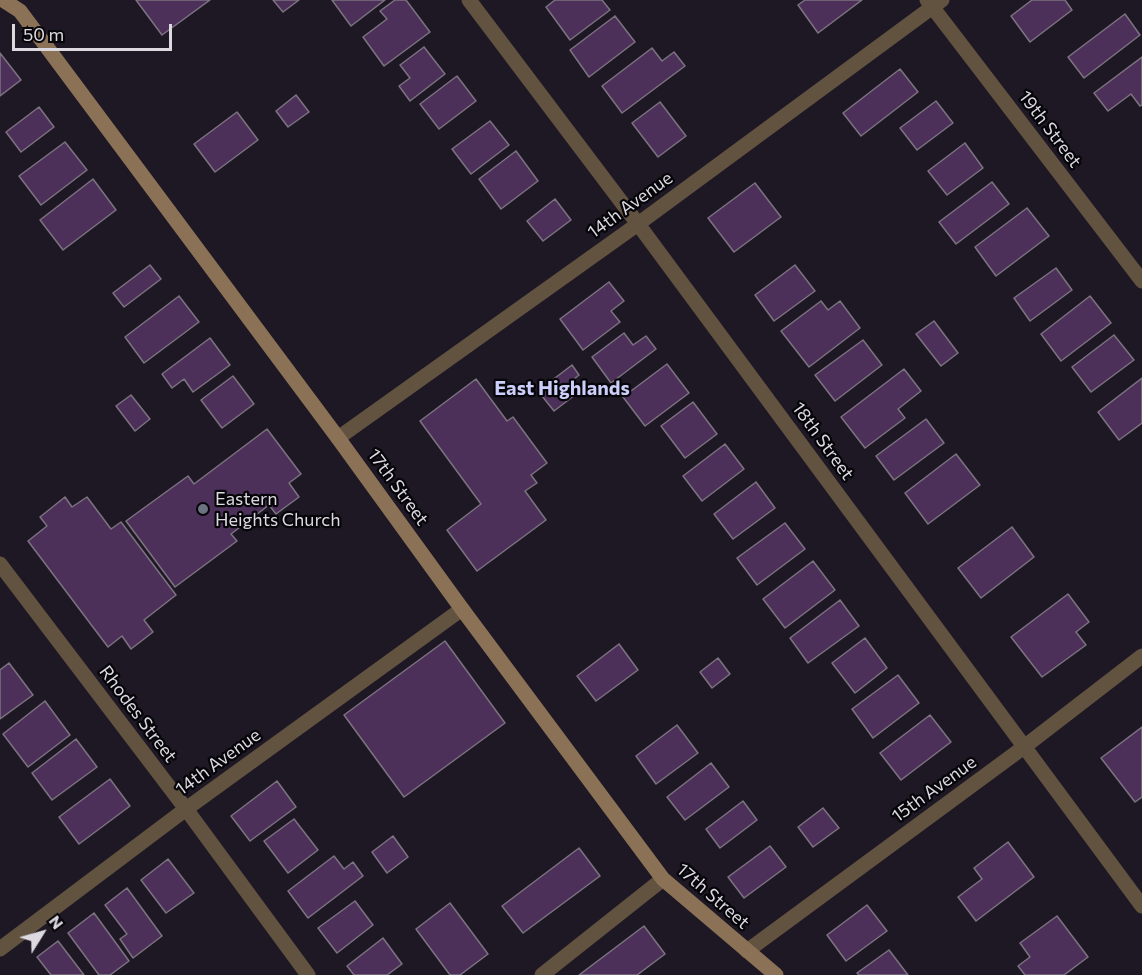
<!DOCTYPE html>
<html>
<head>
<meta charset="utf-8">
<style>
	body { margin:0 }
	#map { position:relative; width:1142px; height:975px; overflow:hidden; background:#1d1824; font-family:Commissioner,sans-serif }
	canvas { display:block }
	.north { position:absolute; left:12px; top:903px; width:60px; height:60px; -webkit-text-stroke:4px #060509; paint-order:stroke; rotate:53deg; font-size:16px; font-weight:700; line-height:24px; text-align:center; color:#dcd9e1 }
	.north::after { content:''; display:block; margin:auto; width:21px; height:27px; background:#dcd9e1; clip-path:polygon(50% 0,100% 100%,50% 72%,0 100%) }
	.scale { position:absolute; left:12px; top:24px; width:160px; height:27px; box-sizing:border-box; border:3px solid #dcd9e1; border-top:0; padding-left:8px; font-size:18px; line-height:21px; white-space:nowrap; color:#dcd9e1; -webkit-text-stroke:4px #060509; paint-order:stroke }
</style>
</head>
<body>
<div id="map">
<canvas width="1142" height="975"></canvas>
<div class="north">N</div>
<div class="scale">50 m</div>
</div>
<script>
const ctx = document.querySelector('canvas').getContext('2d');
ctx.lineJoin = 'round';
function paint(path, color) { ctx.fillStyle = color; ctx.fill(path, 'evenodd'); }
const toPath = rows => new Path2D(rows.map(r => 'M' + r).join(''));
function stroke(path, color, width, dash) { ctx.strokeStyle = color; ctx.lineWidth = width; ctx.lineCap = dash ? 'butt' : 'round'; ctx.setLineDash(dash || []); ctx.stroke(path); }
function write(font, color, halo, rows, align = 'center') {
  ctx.font = font + ' Commissioner,sans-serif'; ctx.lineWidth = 4.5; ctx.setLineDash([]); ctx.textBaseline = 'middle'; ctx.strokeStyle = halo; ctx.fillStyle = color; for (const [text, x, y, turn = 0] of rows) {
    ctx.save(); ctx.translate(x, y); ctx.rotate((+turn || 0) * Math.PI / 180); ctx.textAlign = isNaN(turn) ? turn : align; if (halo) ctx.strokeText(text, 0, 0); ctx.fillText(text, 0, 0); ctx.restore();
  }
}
const building = toPath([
	[136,0,210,0,162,35,136,0],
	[273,0,299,0,283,12,273,0],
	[332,0,385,0,351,26,332,0],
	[395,0,406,0,430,32,384,66,363,37,387,19,380,11,395,0],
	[555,0,602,0,610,10,570,40,546,7,555,0],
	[805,0,862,0,818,33,798,5,805,0],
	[1032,0,1065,0,1072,10,1030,42,1011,16,1032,0],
	[1125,14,1140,35,1084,78,1068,57,1125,14],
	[615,16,635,42,589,77,570,50,615,16],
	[424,47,445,74,410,101,399,86,410,78,400,65,424,47],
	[652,48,662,61,674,52,685,66,622,113,602,86,652,48],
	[0,53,21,80,0,96,0,53],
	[1142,57,1142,105,1140,106,1131,94,1108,111,1094,93,1142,57],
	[900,69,918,92,861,136,843,113,900,69],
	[457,76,476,101,439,129,420,104,457,76],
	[296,95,309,112,288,127,276,111,296,95],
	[936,101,953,123,917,150,900,128,936,101],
	[660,102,686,136,658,157,632,123,660,102],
	[39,107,54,127,21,152,6,132,39,107],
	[237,112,258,140,215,172,194,144,237,112],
	[490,121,509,145,471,174,452,149,490,121],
	[65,142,87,170,41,205,19,176,65,142],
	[965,143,983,168,947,195,928,171,965,143],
	[516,151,538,181,501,209,479,179,516,151],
	[93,179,116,210,63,250,40,220,93,179],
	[992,182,1009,204,956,244,939,222,992,182],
	[755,183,781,217,734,252,708,218,755,183],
	[555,199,571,220,543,241,527,221,555,199],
	[1027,208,1049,236,996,276,975,247,1027,208],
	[150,265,161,279,124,307,113,293,150,265],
	[795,265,815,291,774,321,755,295,795,265],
	[1056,268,1072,290,1030,321,1014,298,1056,268],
	[609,282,624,301,611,311,620,322,583,350,560,319,609,282],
	[179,296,199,322,144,363,125,337,179,296],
	[1090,296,1111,323,1061,361,1041,334,1090,296],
	[821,301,828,310,840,301,860,328,809,367,781,331,821,301],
	[934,321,958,353,941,366,916,334,934,321],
	[624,333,633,345,646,336,656,349,611,383,592,357,624,333],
	[1114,335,1134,360,1091,392,1072,367,1114,335],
	[210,338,230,365,193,392,184,379,172,388,162,374,210,338],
	[863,340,882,365,835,401,815,375,863,340],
	[667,364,689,393,645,426,623,397,667,364],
	[572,365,579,375,568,384,575,395,554,411,538,391,572,365],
	[904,369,921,391,898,409,905,418,865,448,841,417,904,369],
	[233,376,254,404,222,428,201,400,233,376],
	[1142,378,1142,423,1119,440,1098,412,1142,378],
	[476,379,507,421,513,417,547,463,531,475,537,483,525,491,546,520,477,571,447,530,481,504,420,421,476,379],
	[131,395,150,419,135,431,116,406,131,395],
	[693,402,717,434,685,458,661,426,693,402],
	[926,419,944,443,894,480,876,456,926,419],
	[267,429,301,474,289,483,299,497,276,514,269,505,231,534,237,541,175,587,126,521,188,476,194,484,267,429],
	[725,444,744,469,702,501,683,476,725,444],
	[956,454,980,485,928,524,905,493,956,454],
	[756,482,775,508,733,539,714,514,756,482],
	[65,497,72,507,87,497,111,529,121,522,176,595,144,620,153,632,131,649,122,636,108,647,28,541,47,526,40,517,65,497],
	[785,523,805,549,757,585,737,558,785,523],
	[1012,527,1034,557,981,598,958,568,1012,527],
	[813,561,835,590,785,628,763,599,813,561],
	[1068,594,1089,622,1076,632,1086,645,1042,677,1011,637,1068,594],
	[840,600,859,626,808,663,790,638,840,600],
	[865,638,887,668,855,693,832,663,865,638],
	[445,641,505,723,404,797,344,715,445,641],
	[619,644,638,670,596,701,577,676,619,644],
	[718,658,730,674,712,688,700,672,718,658],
	[9,663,33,695,0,719,0,670,9,663],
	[898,675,919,703,873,738,852,709,898,675],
	[45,701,70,735,28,767,3,734,45,701],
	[930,715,951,742,901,780,880,753,930,715],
	[677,725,698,753,656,784,636,756,677,725],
	[1142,727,1142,797,1135,802,1101,758,1142,727],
	[76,739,97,767,52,800,32,773,76,739],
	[711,763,729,787,685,820,667,797,711,763],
	[110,779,130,806,79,844,59,817,110,779],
	[277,781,296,807,250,841,231,816,277,781],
	[743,801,757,820,720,848,706,829,743,801],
	[823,808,839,828,813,847,798,827,823,808],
	[294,819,318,850,288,873,264,841,294,819],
	[393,836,408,857,387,873,372,852,393,836],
	[1008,842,1034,877,976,921,958,897,982,879,974,868,1008,842],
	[770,846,786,867,744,898,728,877,770,846],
	[579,848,600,876,523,933,502,906,579,848],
	[334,856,344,869,353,862,363,876,308,918,288,891,334,856],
	[168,859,194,893,166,913,141,880,168,859],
	[127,888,162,936,133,958,120,939,127,934,105,905,127,888],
	[355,901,373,925,337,953,318,928,355,901],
	[450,903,488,954,460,975,450,975,416,929,450,903],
	[867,905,887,931,846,961,827,935,867,905],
	[94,913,129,961,110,975,99,975,68,933,94,913],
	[1057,916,1088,957,1064,975,1025,975,1018,966,1030,957,1020,943,1057,916],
	[644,926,665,954,637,975,579,975,644,926],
	[383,938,402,964,387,975,354,975,347,966,383,938],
	[58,941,84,975,51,975,37,957,58,941],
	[889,950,908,975,859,975,857,973,889,950]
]);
paint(building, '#4d3059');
stroke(building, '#7c7380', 1.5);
stroke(toPath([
	[469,0,638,224,1142,906],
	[927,0,1142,281],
	[338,438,638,224,942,0],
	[0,564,186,809,308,975],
	[0,949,186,809,462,609],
	[747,951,1024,747,1142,656],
	[542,975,663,879]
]), '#625240', 15);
stroke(toPath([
	[3,0,20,11,338,438,462,609,663,879,776,975]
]), '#8b7155', 15);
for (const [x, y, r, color] of [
	[203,509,6,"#6b7280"]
]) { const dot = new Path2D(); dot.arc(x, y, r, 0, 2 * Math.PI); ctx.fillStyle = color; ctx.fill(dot); stroke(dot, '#060509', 2); }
write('18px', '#dcd9e1', '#060509', [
	["19th Street",1050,129,53],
	["14th Avenue",630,205,-36],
	["18th Street",823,441,54],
	["17th Street",398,487,54],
	["Rhodes Street",138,714,53],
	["14th Avenue",218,762,-36],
	["15th Avenue",934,789,-36],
	["17th Street",713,896,41]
]);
write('18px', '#dcd9e1', '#060509', [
	["Eastern",215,499],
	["Heights Church",215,520]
], 'left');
write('bold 20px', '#cdcffb', '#060509', [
	["East Highlands",562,388]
]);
</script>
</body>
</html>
